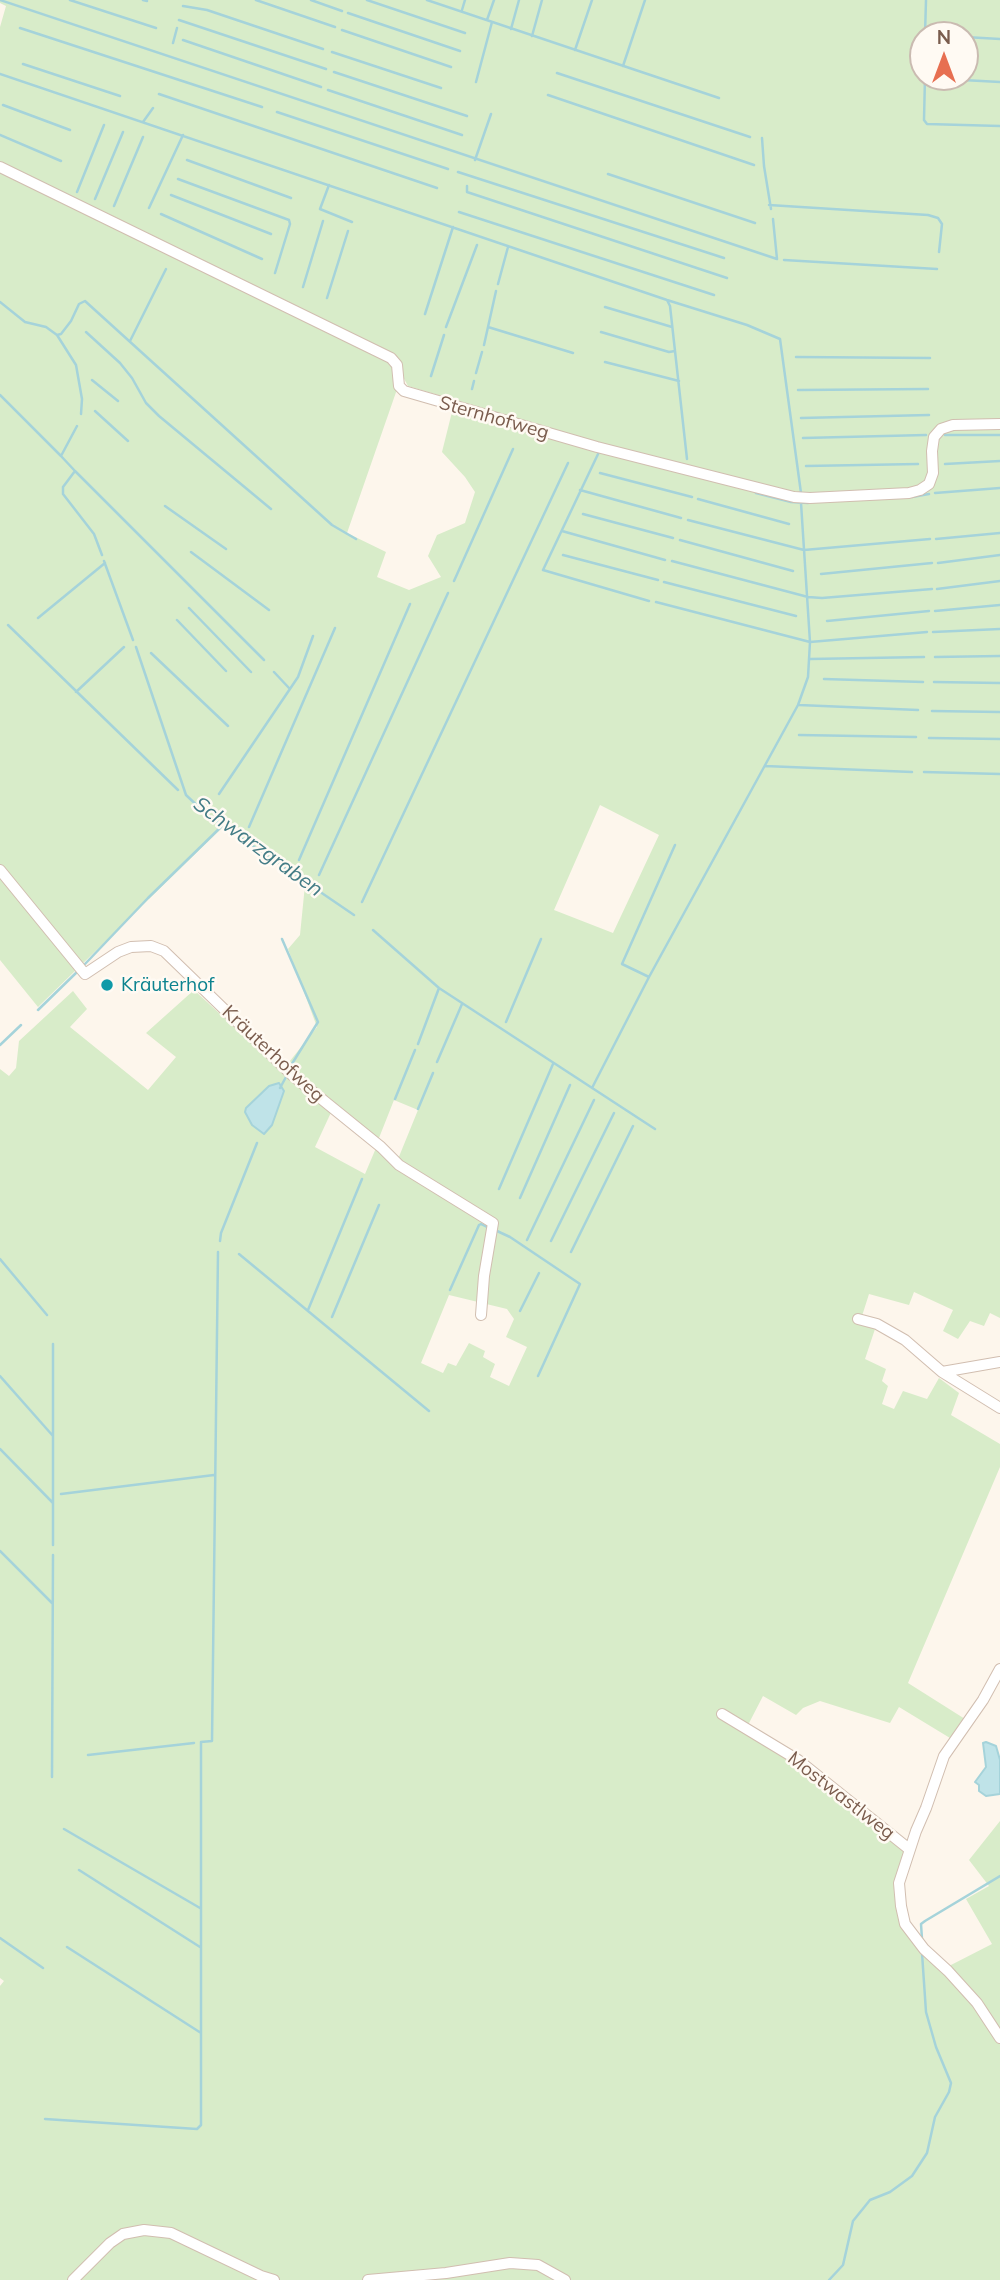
<!DOCTYPE html>
<html>
<head>
<meta charset="utf-8">
<style>
	body { margin:0 }
	#map { position:relative; width:1000px; height:2280px; overflow:hidden; background:#fdf6ec; font-family:Mulish,sans-serif }
	canvas { display:block }
	.north { position:absolute; left:909px; top:21px; width:70px; height:70px; box-sizing:border-box; background:#fffaf3; border:2px solid #cabbb1; border-radius:50%; rotate:0deg; font-size:19px; font-weight:700; line-height:28px; text-align:center; color:#7a5c4d }
	.north::after { content:''; display:block; margin:auto; width:24px; height:32px; background:#e76f51; clip-path:polygon(50% 0,100% 100%,50% 72%,0 100%) }
</style>
</head>
<body>
<div id="map">
<canvas width="1000" height="2280"></canvas>
<div class="north">N</div>
</div>
<script>
const ctx = document.querySelector('canvas').getContext('2d');
ctx.lineJoin = 'round';
function paint(path, color) { ctx.fillStyle = color; ctx.fill(path, 'evenodd'); }
const toPath = rows => new Path2D(rows.map(r => 'M' + r).join(''));
function stroke(path, color, width, dash) { ctx.strokeStyle = color; ctx.lineWidth = width; ctx.lineCap = dash ? 'butt' : 'round'; ctx.setLineDash(dash || []); ctx.stroke(path); }
function write(font, color, halo, rows, align = 'center') {
  ctx.font = font + ' Mulish,sans-serif'; ctx.lineWidth = 5; ctx.setLineDash([]); ctx.textBaseline = 'middle'; ctx.strokeStyle = halo; ctx.fillStyle = color; for (const [text, x, y, turn = 0] of rows) {
    ctx.save(); ctx.translate(x, y); ctx.rotate((+turn || 0) * Math.PI / 180); ctx.textAlign = isNaN(turn) ? turn : align; if (halo) ctx.strokeText(text, 0, 0); ctx.fillText(text, 0, 0); ctx.restore();
  }
}
paint(toPath([
	[0,0,1000,0,1000,1318,990,1313,984,1326,970,1321,958,1339,943,1331,953,1310,914,1292,909,1305,869,1294,862,1316,876,1326,865,1359,886,1369,882,1381,888,1386,882,1404,894,1409,903,1391,927,1399,939,1378,959,1393,951,1415,1000,1444,1000,1467,908,1683,965,1719,950,1738,899,1707,890,1723,820,1701,803,1708,796,1715,763,1696,748,1725,915,1848,904,1877,904,1902,910,1926,924,1944,949,1966,992,1944,966,1899,989,1886,969,1860,1000,1821,1000,2280,0,2280,0,1986,4,1981,0,1978,0,1069,9,1076,16,1068,19,1041,73,991,87,1009,70,1027,148,1090,176,1057,146,1033,194,990,282,1071,317,1027,288,949,300,935,305,885,225,825,38,1007,0,960,0,27,6,6,0,3],
	[923,35,965,35,965,77,923,77],
	[402,375,408,386,455,400,442,452,465,477,475,492,465,523,437,535,428,556,441,577,409,590,377,577,386,552,347,533],
	[600,805,659,835,613,933,554,910],
	[258,1099,278,1106,272,1125,264,1134,249,1121,247,1108],
	[394,1100,418,1110,396,1164,376,1148,365,1174,315,1147,334,1106,377,1143],
	[449,1295,507,1309,514,1319,506,1337,527,1347,509,1386,490,1377,495,1364,483,1357,485,1351,469,1343,456,1366,448,1363,443,1373,421,1363]
]), '#d8ecc9');
const water = toPath([
	[279,1083,284,1091,272,1125,264,1134,252,1125,245,1112,246,1108,269,1086,279,1083],
	[986,1742,996,1746,1000,1760,1000,1794,986,1796,979,1791,979,1785,975,1782,986,1767,983,1743,986,1742]
]);
paint(water, '#bfe3e8');
stroke(water, '#a5d3da', 2);
stroke(toPath([
	[0,0,777,259,773,219],
	[70,0,156,28],
	[143,0,147,1],
	[256,0,335,27],
	[311,0,342,11],
	[367,0,465,33],
	[427,0,719,98],
	[183,6,207,10,323,49],
	[462,10,465,0],
	[348,13,460,51],
	[179,20,326,69],
	[487,20,494,0],
	[20,28,262,107],
	[511,29,519,0],
	[342,30,451,67],
	[925,35,926,0],
	[532,36,542,0],
	[965,37,1000,39],
	[183,40,321,87],
	[173,43,177,28],
	[575,50,592,0],
	[332,52,441,88],
	[23,64,120,96],
	[623,66,645,0],
	[334,72,467,116],
	[557,73,750,137],
	[0,74,667,300,747,325,780,339,801,493],
	[925,77,924,120,927,124,1000,126],
	[925,78,1000,82],
	[476,82,492,22],
	[328,90,462,135],
	[159,94,437,188],
	[548,95,754,165],
	[3,105,70,130],
	[277,112,448,169],
	[143,122,153,108],
	[0,135,61,161],
	[762,138,764,166,771,209],
	[187,160,291,198],
	[475,160,491,114],
	[458,172,724,258],
	[608,174,755,223],
	[178,179,289,220,290,224,275,273],
	[329,185,320,209,352,222],
	[467,186,467,192,727,278],
	[77,192,104,125],
	[171,195,271,234],
	[95,199,123,132],
	[769,205,928,215,938,218,942,224,939,252],
	[114,206,143,137],
	[149,208,183,135],
	[459,212,714,295],
	[161,214,262,259],
	[784,260,937,269],
	[498,284,508,247],
	[303,287,323,221],
	[327,298,348,231],
	[667,300,670,306,687,459],
	[0,302,25,322,46,327,57,335,76,365,82,399,81,414],
	[605,307,672,327],
	[425,314,453,227],
	[446,327,477,245],
	[488,327,573,353],
	[86,332,120,363,132,378,146,403,159,416,271,509],
	[601,332,669,352,675,351],
	[57,335,61,334,71,321,79,304,85,301,332,525,356,539],
	[130,341,166,269],
	[484,345,496,291],
	[796,357,930,358],
	[605,362,679,381],
	[476,373,482,352],
	[431,376,444,335],
	[92,380,118,401],
	[472,389,474,381],
	[798,390,928,389],
	[0,395,61,456],
	[95,411,128,441],
	[801,418,929,415],
	[77,426,61,456,75,471,63,487,63,494,94,534,102,555],
	[945,435,1000,435],
	[803,438,926,435],
	[599,452,543,570,649,601],
	[945,464,1000,461],
	[806,466,918,464],
	[75,471,264,660],
	[600,473,692,497],
	[580,490,681,518],
	[756,493,791,502,808,503],
	[935,493,1000,488],
	[912,497,929,494],
	[698,499,789,524],
	[165,506,226,549],
	[583,514,673,538],
	[688,520,804,550,930,539],
	[562,531,665,560],
	[936,539,1000,533],
	[680,540,793,571],
	[191,552,269,610],
	[563,555,658,580],
	[104,561,133,640],
	[672,561,808,597,822,598,932,589],
	[938,563,1000,555],
	[821,574,932,563],
	[454,581,513,449],
	[664,582,796,616],
	[937,589,1000,581],
	[656,602,810,642,927,632],
	[189,608,251,672],
	[935,611,1000,605],
	[38,618,105,563],
	[177,620,226,671],
	[827,621,929,611],
	[8,625,178,790],
	[933,632,1000,629],
	[136,647,186,795,206,814,354,915],
	[151,653,228,726],
	[935,657,1000,656],
	[810,659,924,657],
	[274,672,289,688],
	[824,679,923,682],
	[934,682,1000,683],
	[76,692,124,647],
	[799,705,918,710],
	[932,711,1000,712],
	[799,735,916,737],
	[929,738,1000,739],
	[765,766,912,772],
	[924,772,1000,774],
	[219,794,298,677,313,636],
	[249,827,335,628],
	[299,860,410,604],
	[319,875,448,593],
	[362,902,568,463],
	[373,930,439,988,655,1129],
	[282,939,318,1022,290,1067],
	[85,964,148,898,223,825],
	[649,977,622,964,675,845],
	[38,1010,78,971],
	[506,1022,541,939],
	[418,1044,439,988],
	[0,1045,21,1025],
	[437,1062,462,1004],
	[280,1088,286,1077],
	[592,1088,649,977,798,705,808,677,810,642,801,503],
	[395,1099,415,1050],
	[418,1109,433,1073],
	[499,1189,553,1064],
	[520,1198,570,1085],
	[497,1231,510,1237,580,1284,538,1376],
	[527,1240,594,1100],
	[220,1241,221,1233,257,1143],
	[551,1241,614,1113],
	[571,1252,633,1126],
	[239,1254,429,1411],
	[0,1259,47,1315],
	[450,1290,479,1225,481,1224,487,1227],
	[308,1310,362,1179],
	[520,1311,539,1273],
	[332,1317,379,1205],
	[53,1344,53,1545],
	[0,1376,53,1436],
	[0,1449,53,1503],
	[61,1494,214,1475],
	[0,1551,52,1603],
	[88,1755,194,1743],
	[52,1777,53,1555],
	[64,1829,200,1908],
	[79,1870,200,1947],
	[0,1938,43,1968],
	[922,1939,921,1924,925,1921,1000,1876],
	[67,1947,201,2033],
	[45,2119,197,2129,201,2125,201,1742,212,1741,218,1252],
	[829,2280,843,2265,853,2221,870,2200,890,2192,912,2176,927,2153,935,2117,949,2092,951,2083,936,2047,926,2012,922,1953]
]), '#a5d3da', 2.5);
const street = toPath([
	[0,167,391,358,397,365,399,386,404,391,597,447,794,497,810,498,909,493,920,490,929,484,933,473,932,451,934,437,941,429,953,425,1000,424],
	[0,870,85,974,118,952,131,947,151,946,164,951,292,1075,381,1147,399,1165,493,1223,484,1276,481,1315],
	[858,1319,877,1324,905,1340,942,1372,1000,1408],
	[942,1372,1000,1362],
	[1000,1669,983,1700,944,1756,926,1808,916,1831,899,1883,901,1906,905,1924,924,1949,948,1971,977,2003,1000,2038],
	[722,1714,798,1760,909,1849],
	[73,2280,110,2243,123,2234,144,2230,171,2233,261,2276,274,2280],
	[368,2280,446,2273,510,2263,538,2265,565,2280]
]);
stroke(street, '#d1beb0', 12);
stroke(street, '#fff', 10);
for (const [x, y, r, color] of [
	[107,985,7,"#0f9aa8"]
]) { const dot = new Path2D(); dot.arc(x, y, r, 0, 2 * Math.PI); ctx.fillStyle = color; ctx.fill(dot); stroke(dot, '#fffaf3', 2.5); }
write('19px', '#7a5c4d', '#fffaf3', [
	["Sternhofweg",494,418,16],
	["Kräuterhofweg",273,1054,43],
	["Mostwastlweg",841,1796,38]
]);
write('19px', '#0d838f', '#fffaf3', [
	["Kräuterhof",121,985]
], 'left');
write('italic 21px', '#437c86', '#fffaf3', [
	["Schwarzgraben",258,847,36]
]);
</script>
</body>
</html>
